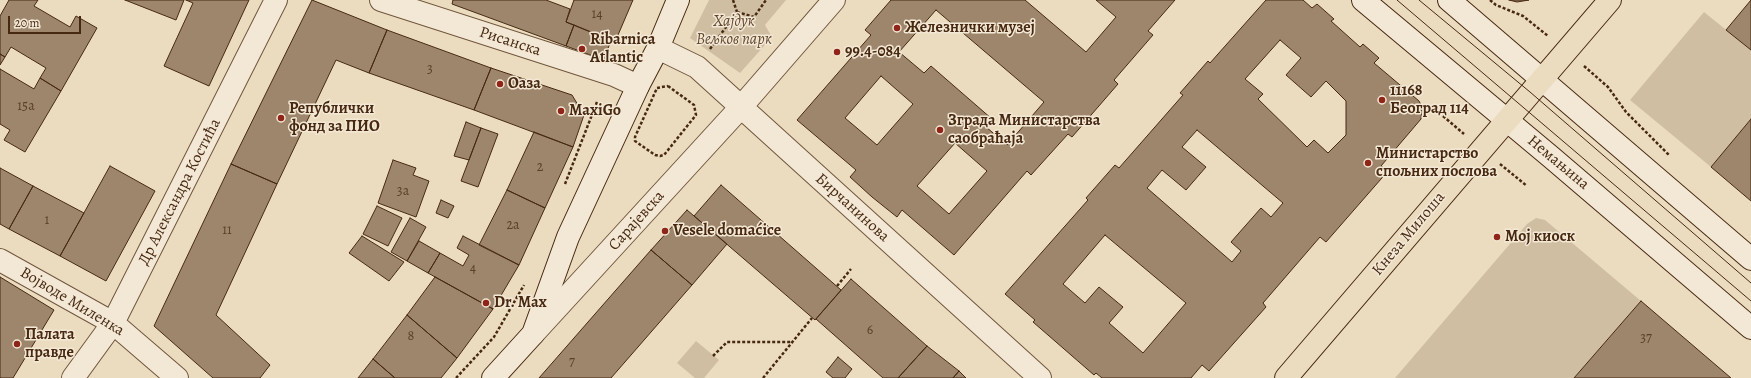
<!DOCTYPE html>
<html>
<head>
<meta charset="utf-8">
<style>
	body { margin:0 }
	#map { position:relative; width:1751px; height:378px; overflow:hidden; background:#ecdcbf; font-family:Alegreya,serif }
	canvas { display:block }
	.scale { position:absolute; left:8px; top:16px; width:73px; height:18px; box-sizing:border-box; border:2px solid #472912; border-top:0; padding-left:5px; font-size:12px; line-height:14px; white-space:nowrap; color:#472912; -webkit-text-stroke:3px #f3e8d5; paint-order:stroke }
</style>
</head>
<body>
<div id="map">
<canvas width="1751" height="378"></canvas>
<div class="scale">20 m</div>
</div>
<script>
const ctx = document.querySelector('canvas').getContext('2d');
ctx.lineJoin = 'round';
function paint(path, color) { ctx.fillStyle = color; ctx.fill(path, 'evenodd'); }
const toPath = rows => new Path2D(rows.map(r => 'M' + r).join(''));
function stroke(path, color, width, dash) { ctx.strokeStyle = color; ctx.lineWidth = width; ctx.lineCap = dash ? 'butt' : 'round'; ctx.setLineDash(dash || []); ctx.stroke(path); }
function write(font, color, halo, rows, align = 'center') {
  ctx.font = font + ' Alegreya,serif'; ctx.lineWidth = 3; ctx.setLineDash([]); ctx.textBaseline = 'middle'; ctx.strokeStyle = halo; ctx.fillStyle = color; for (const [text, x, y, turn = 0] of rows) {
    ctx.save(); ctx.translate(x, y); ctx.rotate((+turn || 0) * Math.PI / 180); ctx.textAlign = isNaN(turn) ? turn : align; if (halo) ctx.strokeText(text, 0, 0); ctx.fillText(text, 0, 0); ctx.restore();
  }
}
paint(toPath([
	[709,0,786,0,765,25,772,37,740,73,690,38],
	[1704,12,1751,50,1751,119,1711,167,1630,100],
	[1536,218,1545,220,1641,301,1574,378,1395,378,1527,224],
	[696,341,719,360,704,378,695,378,677,363]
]), '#d0bea2');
const building = toPath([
	[9,0,38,0,34,6,70,27,76,16,97,28,61,91,40,78,46,68,11,47,5,57,0,54,0,16,9,0],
	[125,0,184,0,176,20,125,0],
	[186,0,249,0,209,86,164,66,193,3,186,0],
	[312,0,387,30,369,73,336,60,277,184,231,164,312,0],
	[453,0,546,0,570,9,566,22,574,25,566,46,452,4,453,0],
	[574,0,633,0,615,42,566,22,574,0],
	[891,0,1025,0,1086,52,1116,17,1096,0,1175,0,1148,31,1153,35,1114,80,1118,84,1072,137,1068,134,1031,175,1027,171,954,255,902,210,897,217,872,197,850,177,856,170,797,120,871,35,865,30,891,0],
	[936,10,1044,102,1007,145,985,126,992,119,931,66,924,73,899,52,936,10],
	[881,76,913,104,877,145,845,118,881,76],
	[955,143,987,171,949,214,917,186,955,143],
	[1266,0,1303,0,1312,8,1317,4,1334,19,1331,21,1360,47,1363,44,1379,58,1374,63,1419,101,1422,107,1421,119,1381,166,1388,171,1326,242,1320,237,1263,303,1266,307,1209,371,1202,365,1191,378,1102,378,1096,373,1094,375,1033,322,1035,320,1005,294,1088,200,1086,198,1115,165,1119,168,1183,95,1180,93,1208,61,1210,63,1266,0],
	[1280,40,1301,58,1286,75,1311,97,1326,81,1346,101,1346,135,1328,153,1314,140,1307,147,1258,99,1263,94,1245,79,1280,40],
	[1197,130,1283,203,1271,217,1261,208,1231,242,1241,251,1232,262,1147,188,1162,170,1186,190,1206,167,1182,147,1197,130],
	[1105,235,1186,303,1143,353,1109,323,1123,307,1099,287,1085,303,1063,284,1105,235],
	[1509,0,1529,0,1517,2,1509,0],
	[1751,0,1751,50,1726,30,1751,0],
	[574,25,611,40,604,60,566,46,574,25],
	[387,30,491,68,474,110,369,73,387,30],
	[0,54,5,57,0,65,0,54],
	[491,68,572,95,584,115,573,147,474,110,491,68],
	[0,69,34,89,40,78,61,91,25,152,4,140,10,130,0,124,0,69],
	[1751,119,1751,201,1711,167,1751,119],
	[466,122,481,128,469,160,454,156,466,122],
	[481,128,498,134,478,187,461,181,481,128],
	[534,132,573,147,545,208,507,190,534,132],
	[393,160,416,168,413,175,429,181,416,217,378,203,393,160],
	[231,164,277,184,216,315,270,365,260,378,213,378,154,326,231,164],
	[110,166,155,191,106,281,60,256,110,166],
	[0,168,33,186,9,229,0,224,0,168],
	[721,185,841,290,815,320,694,216,721,185],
	[33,186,84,213,60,256,9,229,33,186],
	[507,190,545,208,519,265,479,245,507,190],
	[441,200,454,206,448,218,436,213,441,200],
	[377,206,402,218,388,246,363,234,377,206],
	[687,210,727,244,692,285,651,250,687,210],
	[410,218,426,227,407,261,391,252,410,218],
	[362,236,404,262,389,281,349,253,362,236],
	[463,236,519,265,493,309,428,273,440,253,463,266,469,255,457,248,463,236],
	[419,241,440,253,428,273,407,261,419,241],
	[651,250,692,285,611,378,539,378,651,250],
	[0,277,54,310,13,378,0,378,0,277],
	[435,277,493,309,457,358,407,315,435,277],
	[851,279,927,346,898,378,883,378,816,319,851,279],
	[1641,301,1731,378,1574,378,1641,301],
	[407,315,457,358,441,378,395,378,373,359,407,315],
	[927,346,959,371,953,378,898,378,927,346],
	[838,357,852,369,845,378,833,378,826,372,838,357],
	[373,359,395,378,358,378,373,359],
	[959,371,966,378,953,378,959,371]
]);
paint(building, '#9d866c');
stroke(building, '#472912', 1);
const street = toPath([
	[381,0,614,75,638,86],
	[658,48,697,67,1040,378],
	[0,260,113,323,177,378],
	[533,334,741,107,834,0],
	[73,378,113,323,276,0]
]);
const secondary = toPath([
	[1363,0,1551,157,1751,328],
	[1449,0,1751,259],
	[493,378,533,334,568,237,638,86,658,48,678,0]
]);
const primary = toPath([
	[1286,378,1610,0]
]);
stroke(street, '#70563d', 24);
stroke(secondary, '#472912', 24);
stroke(primary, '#472912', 24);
stroke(toPath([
	[733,0,737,12],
	[1490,0,1496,5,1523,16,1548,36],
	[737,12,754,17,766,0],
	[710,49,737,12],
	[1584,66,1608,87,1626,112,1669,155],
	[668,86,694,105,696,115,664,155,660,156,655,155,635,141,635,137,657,88,668,86],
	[1443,116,1464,134],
	[1500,164,1527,186],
	[565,184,597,102],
	[837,286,851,269],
	[713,356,727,342,792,342],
	[456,378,494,337,524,285],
	[763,378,812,318]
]), '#472912', 2.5, [3, 2]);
stroke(street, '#f3e8d5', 22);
stroke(secondary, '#f3e8d5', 22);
stroke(primary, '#ecdcbf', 22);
stroke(toPath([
	[1397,0,1751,301],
	[1419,0,1530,92,1751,283]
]), '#472912', 1);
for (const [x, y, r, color] of [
	[897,28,4,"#8f2418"],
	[582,49,4,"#8f2418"],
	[837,52,4,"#8f2418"],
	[500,84,4,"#8f2418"],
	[1382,100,4,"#8f2418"],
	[561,111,4,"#8f2418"],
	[281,118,4,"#8f2418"],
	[940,130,4,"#8f2418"],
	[1368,163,4,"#8f2418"],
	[665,231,4,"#8f2418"],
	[1497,237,4,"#8f2418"],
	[486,303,4,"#8f2418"],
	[17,344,4,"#8f2418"]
]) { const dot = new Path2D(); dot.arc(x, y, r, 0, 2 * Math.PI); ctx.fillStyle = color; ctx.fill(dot); stroke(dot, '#f3e8d5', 1.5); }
write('14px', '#5c4028', null, [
	["14",597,15],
	["3",430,70],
	["15a",26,107],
	["2",540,168],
	["3a",403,192],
	["1",47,221],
	["2a",513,226],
	["11",227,231],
	["4",473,269],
	["6",870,331],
	["8",411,337],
	["37",1646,339],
	["7",572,363]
]);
write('italic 16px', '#62472f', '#f3e8d5', [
	["Хајдук",734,22],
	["Вељков парк",734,40]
]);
write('bold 16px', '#472912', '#f3e8d5', [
	["Железнички музеј",905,28],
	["Ribarnica",590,40],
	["Atlantic",590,58],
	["99.4-084",845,52],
	["Оаза",508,84],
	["11168",1390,91],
	["Београд 114",1390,109],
	["Републички",289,109],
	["фонд за ПИО",289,127],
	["MaxiGo",569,111],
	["Зграда Министарства",948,121],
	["саобраћаја",948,139],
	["Министарство",1376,154],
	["спољних послова",1376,172],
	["Vesele domaćice",673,231],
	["Мој киоск",1505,237],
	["Dr. Max",494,303],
	["Палата",25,335],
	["правде",25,353]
], 'left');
write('16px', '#472912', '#f3e8d5', [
	["Рисанска",510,42,18],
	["Немањина",1558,163,40],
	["Др Александра Костића",180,192,-63],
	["Бирчанинова",852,208,42],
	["Сарајевска",637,221,-48],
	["Кнеза Милоша",1409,234,-50],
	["Војводе Миленка",72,302,31]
]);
</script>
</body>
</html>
